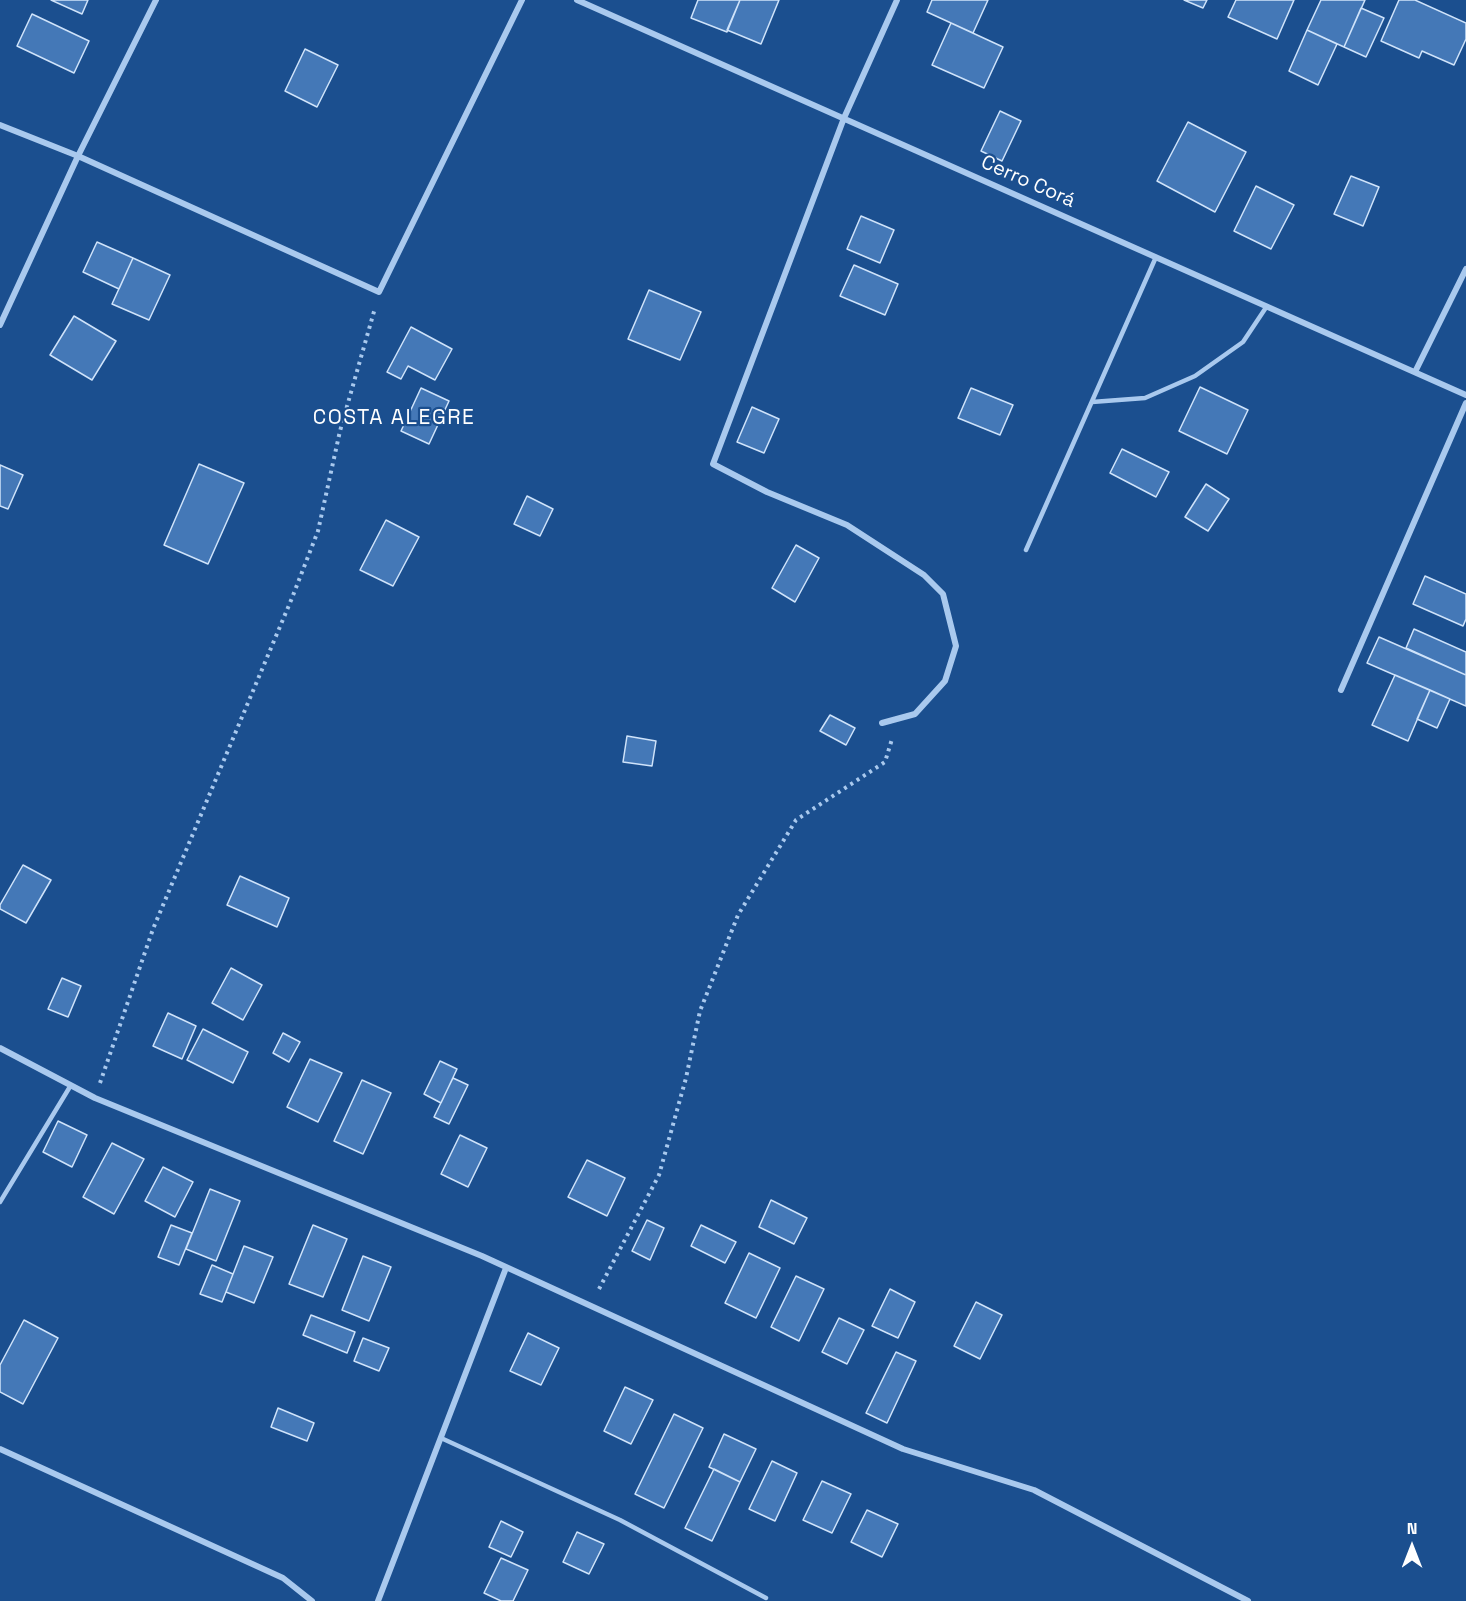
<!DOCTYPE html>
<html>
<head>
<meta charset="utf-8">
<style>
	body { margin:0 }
	#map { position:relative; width:1466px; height:1601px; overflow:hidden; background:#1b4f8f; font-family:"Space Grotesk",sans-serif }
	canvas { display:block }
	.north { position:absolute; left:1382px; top:1517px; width:60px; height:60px; -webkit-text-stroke:4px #1b4f8f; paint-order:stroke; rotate:0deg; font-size:16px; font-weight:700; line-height:24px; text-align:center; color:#fff }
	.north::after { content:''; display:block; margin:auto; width:21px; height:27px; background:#fff; clip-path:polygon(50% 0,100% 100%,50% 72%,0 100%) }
</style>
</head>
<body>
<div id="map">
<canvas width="1466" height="1601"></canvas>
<div class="north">N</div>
</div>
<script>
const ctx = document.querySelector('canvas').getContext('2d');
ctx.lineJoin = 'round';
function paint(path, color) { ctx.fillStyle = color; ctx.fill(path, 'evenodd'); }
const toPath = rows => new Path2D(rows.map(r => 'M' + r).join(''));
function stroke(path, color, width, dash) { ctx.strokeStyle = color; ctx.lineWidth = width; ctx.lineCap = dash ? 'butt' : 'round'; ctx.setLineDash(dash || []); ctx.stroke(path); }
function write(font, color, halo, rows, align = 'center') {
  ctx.font = font + ' "Space Grotesk",sans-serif'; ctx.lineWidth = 4.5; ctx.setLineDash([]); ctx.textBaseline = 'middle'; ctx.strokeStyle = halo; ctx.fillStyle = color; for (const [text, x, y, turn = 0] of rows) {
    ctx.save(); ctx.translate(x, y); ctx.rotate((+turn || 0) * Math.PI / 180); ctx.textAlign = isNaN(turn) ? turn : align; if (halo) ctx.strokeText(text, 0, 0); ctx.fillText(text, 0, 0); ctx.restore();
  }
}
const building = toPath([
	[51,0,88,0,82,14,51,0],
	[698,0,740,0,727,32,691,18,698,0],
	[740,0,779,0,761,44,727,30,740,0],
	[932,0,988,0,973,33,927,12,932,0],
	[1184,0,1207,0,1203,8,1184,0],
	[1236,0,1294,0,1277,39,1228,17,1236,0],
	[1321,0,1365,0,1344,47,1307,30,1321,0],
	[1399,0,1415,0,1466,23,1466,39,1454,65,1422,51,1419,58,1381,41,1399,0],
	[1361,8,1384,18,1366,57,1344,47,1361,8],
	[32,14,89,41,74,73,17,46,32,14],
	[951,23,1003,47,984,88,932,65,951,23],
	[1307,30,1337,44,1318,85,1289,71,1307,30],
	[305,49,338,65,317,107,285,91,305,49],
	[1000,111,1021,121,1002,161,981,151,1000,111],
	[1188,122,1246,152,1215,212,1157,181,1188,122],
	[1351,176,1379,187,1363,226,1334,214,1351,176],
	[1256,186,1294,205,1271,249,1234,231,1256,186],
	[861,216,894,230,880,263,847,249,861,216],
	[97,242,133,258,119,289,83,272,97,242],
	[133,258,170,275,149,320,112,304,133,258],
	[854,265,898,284,885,315,840,296,854,265],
	[649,290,701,312,680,360,628,339,649,290],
	[74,316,116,341,92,380,50,355,74,316],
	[411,327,452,349,435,380,408,366,401,379,387,372,411,327],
	[1200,387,1248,410,1227,454,1179,431,1200,387],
	[421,388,449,401,429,444,401,431,421,388],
	[971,388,1013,405,1000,435,958,418,971,388],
	[752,407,779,419,764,453,737,442,752,407],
	[1122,449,1169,472,1156,497,1110,473,1122,449],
	[199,464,244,483,208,564,164,545,199,464],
	[0,465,23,475,8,509,0,506,0,465],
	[1206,484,1229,499,1208,531,1185,517,1206,484],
	[527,496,553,509,540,536,514,524,527,496],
	[386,520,419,537,393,586,360,570,386,520],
	[796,545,819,558,795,602,772,588,796,545],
	[1425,576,1466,594,1466,619,1463,626,1413,604,1425,576],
	[1414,629,1466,652,1466,675,1406,648,1414,629],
	[1379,637,1466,675,1466,706,1367,663,1379,637],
	[1395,675,1430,690,1408,741,1372,725,1395,675],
	[1430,690,1450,699,1437,728,1417,719,1430,690],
	[830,715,855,728,846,745,820,731,830,715],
	[627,736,656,741,652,766,623,762,627,736],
	[23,865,51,880,26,923,0,909,0,905,23,865],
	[240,876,289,898,277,927,227,905,240,876],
	[231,968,262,985,243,1020,212,1003,231,968],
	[62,978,81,986,68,1017,48,1009,62,978],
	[168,1013,196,1026,182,1059,153,1046,168,1013],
	[203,1029,248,1052,233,1083,187,1060,203,1029],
	[283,1033,300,1042,289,1062,273,1053,283,1033],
	[310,1059,342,1073,318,1122,287,1107,310,1059],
	[440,1061,457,1069,441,1103,424,1094,440,1061],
	[453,1078,468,1085,449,1124,434,1117,453,1078],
	[362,1080,391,1093,363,1154,334,1141,362,1080],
	[58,1121,87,1135,72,1167,43,1152,58,1121],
	[460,1135,487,1148,468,1187,441,1174,460,1135],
	[112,1143,144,1159,114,1214,83,1197,112,1143],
	[587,1160,625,1178,607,1216,568,1197,587,1160],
	[163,1167,193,1182,175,1217,145,1201,163,1167],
	[210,1189,240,1201,216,1261,186,1249,210,1189],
	[771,1200,807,1218,794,1244,759,1227,771,1200],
	[647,1220,664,1228,650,1260,632,1251,647,1220],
	[171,1225,192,1233,179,1265,158,1257,171,1225],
	[313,1225,347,1239,323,1297,289,1284,313,1225],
	[701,1225,736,1242,725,1263,691,1246,701,1225],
	[244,1246,273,1257,254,1303,226,1292,244,1246],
	[749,1253,780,1268,756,1318,725,1303,749,1253],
	[363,1256,391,1267,369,1321,342,1310,363,1256],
	[212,1265,233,1274,222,1302,200,1294,212,1265],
	[796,1276,824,1289,799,1341,771,1327,796,1276],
	[890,1289,915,1302,898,1338,872,1326,890,1289],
	[976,1302,1002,1315,980,1359,954,1346,976,1302],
	[311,1315,355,1332,347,1353,303,1335,311,1315],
	[839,1318,864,1330,847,1364,822,1352,839,1318],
	[24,1320,58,1338,23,1404,0,1392,0,1365,24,1320],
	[528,1333,559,1348,541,1385,510,1371,528,1333],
	[363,1338,389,1348,379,1371,354,1361,363,1338],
	[896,1352,916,1361,887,1423,866,1413,896,1352],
	[625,1387,653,1400,631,1444,604,1431,625,1387],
	[278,1408,314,1423,307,1441,271,1427,278,1408],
	[674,1414,703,1428,664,1508,635,1494,674,1414],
	[724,1434,756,1449,740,1482,709,1467,724,1434],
	[772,1461,797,1473,775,1521,749,1509,772,1461],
	[714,1469,740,1482,712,1541,685,1528,714,1469],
	[822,1481,851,1494,832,1533,803,1520,822,1481],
	[867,1510,898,1524,882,1557,851,1542,867,1510],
	[501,1521,523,1532,511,1557,489,1547,501,1521],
	[577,1532,604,1544,589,1574,563,1562,577,1532],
	[501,1558,528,1570,513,1601,501,1601,484,1593,501,1558]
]);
paint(building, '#4478b7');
stroke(building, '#cfe3fa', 1.5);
stroke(toPath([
	[100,1083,153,929,292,598,318,531,340,431,375,308],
	[599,1289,659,1175,686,1078,700,1011,738,915,796,820,885,762,892,739]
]), '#a9c9ee', 4, [3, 4.5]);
stroke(toPath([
	[1092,402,1145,398,1195,376,1243,342,1267,306],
	[1026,550,1156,257],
	[0,1202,71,1085],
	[441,1438,620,1520,766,1598]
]), '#a9c9ee', 4.5);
stroke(toPath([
	[577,0,1466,395],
	[0,125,78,156,379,292,522,0],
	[0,325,78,156,156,0],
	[1415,372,1466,269],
	[1341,690,1466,403],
	[882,723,915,714,945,681,956,646,943,594,924,575,847,525,767,492,713,464,844,118,897,0],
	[0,1048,95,1098,482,1256,903,1449,1034,1490,1248,1601],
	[0,1449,283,1578,312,1601],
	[378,1601,506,1268]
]), '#a9c9ee', 6);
write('20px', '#fff', '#1b4f8f', [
	["Cerro Corá",1028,182,24]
]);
ctx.letterSpacing = '1.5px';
write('21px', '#fff', '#1b4f8f', [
	["COSTA ALEGRE",394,418]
]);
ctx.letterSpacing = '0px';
</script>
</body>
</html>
